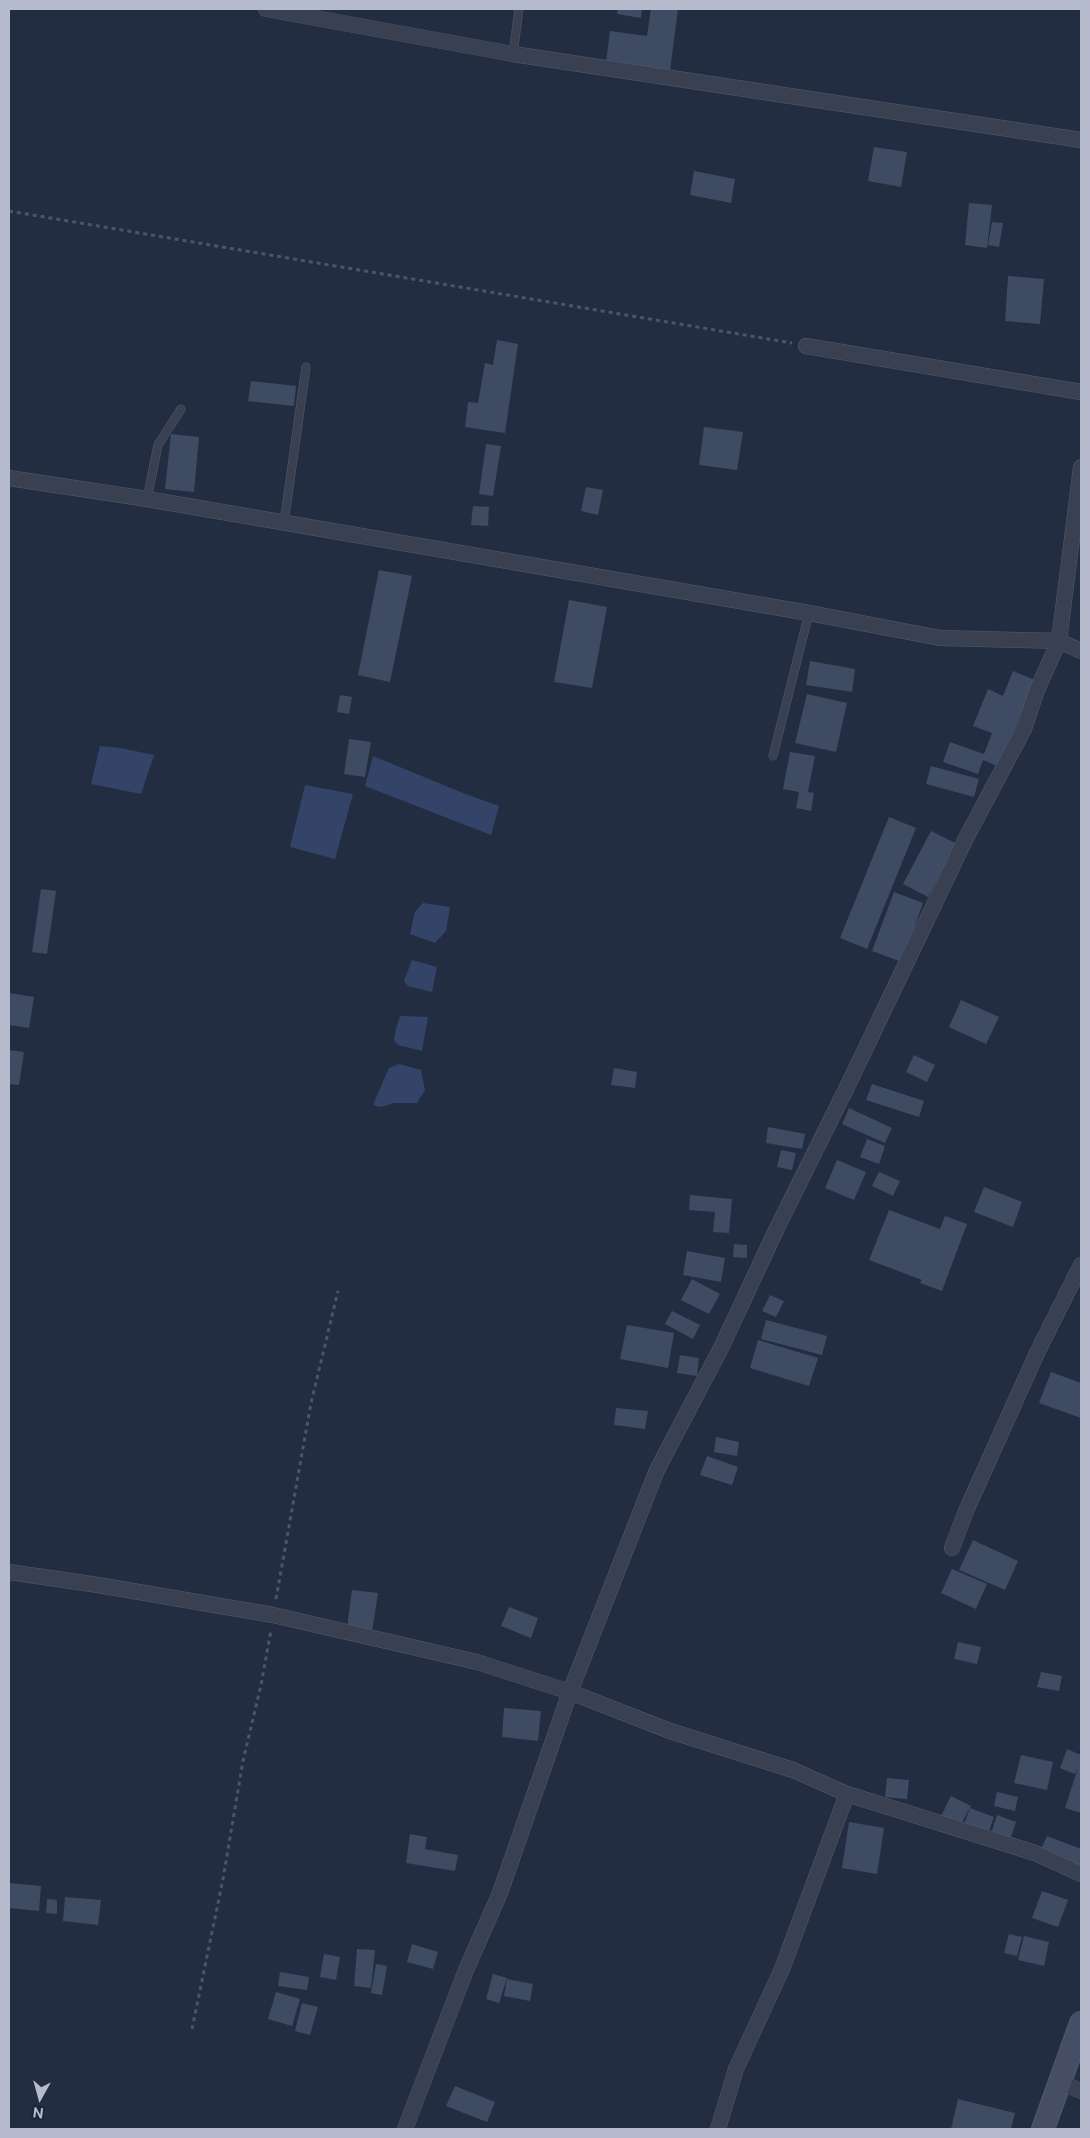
<!DOCTYPE html>
<html>
<head>
<meta charset="utf-8">
<style>
	body { margin:0 }
	#map { position:relative; width:1090px; height:2138px; overflow:hidden; background:#232d42; font-family:"Public Sans",sans-serif }
	canvas { display:block }
	.frame { position:absolute; inset:0; border:10px solid #b5bbcc; pointer-events:none }
	.north { position:absolute; left:15px; top:2073px; width:50px; height:50px; -webkit-text-stroke:4px #1c2537; paint-order:stroke; rotate:187deg; font-size:14px; font-weight:700; line-height:20px; text-align:center; color:#b5bbcc }
	.north::after { content:''; display:block; margin:auto; width:18px; height:22px; background:#b5bbcc; clip-path:polygon(50% 0,100% 100%,50% 72%,0 100%) }
</style>
</head>
<body>
<div id="map">
<canvas width="1090" height="2138"></canvas>
<div class="frame"></div>
<div class="north">N</div>
</div>
<script>
const ctx = document.querySelector('canvas').getContext('2d');
ctx.lineJoin = 'round';
function paint(path, color) { ctx.fillStyle = color; ctx.fill(path, 'evenodd'); }
const toPath = rows => new Path2D(rows.map(r => 'M' + r).join(''));
function stroke(path, color, width, dash) { ctx.strokeStyle = color; ctx.lineWidth = width; ctx.lineCap = dash ? 'butt' : 'round'; ctx.setLineDash(dash || []); ctx.stroke(path); }
paint(toPath([
	[100,746,120,748,154,755,141,794,91,784],
	[373,756,463,793,499,806,491,835,365,786],
	[305,785,353,794,335,859,290,847],
	[423,903,450,907,446,931,435,943,410,934,415,912],
	[412,960,437,967,432,992,408,986,404,981],
	[400,1016,428,1017,422,1051,398,1045,394,1040,396,1029],
	[399,1064,421,1070,425,1090,417,1103,394,1103,381,1107,373,1105,389,1068]
]), '#344469');
paint(toPath([
	[618,9,642,9,641,18,617,14],
	[651,9,678,9,670,71,606,62,610,31,647,36],
	[874,147,907,152,901,187,868,181],
	[694,171,735,179,731,203,690,195],
	[969,203,992,205,987,248,965,245],
	[992,222,1003,223,999,247,988,245],
	[1008,276,1044,279,1040,324,1005,321],
	[497,340,518,344,505,433,465,427,468,402,478,403,485,363,493,365],
	[251,381,296,386,294,406,248,401],
	[704,427,743,432,737,470,699,465],
	[171,434,199,437,194,492,165,489],
	[486,444,501,446,493,496,479,494],
	[586,487,603,490,598,515,581,511],
	[473,506,489,507,488,526,471,525],
	[379,570,412,576,390,682,358,675],
	[569,600,607,607,592,688,554,682],
	[810,661,855,669,852,692,806,685],
	[1013,671,1035,680,999,767,983,760,978,774,943,762,950,742,984,754,992,733,973,726,988,689,1003,696],
	[807,694,847,703,836,752,795,743],
	[340,695,352,697,349,714,337,712],
	[349,739,371,742,365,777,344,774],
	[790,752,815,756,808,792,814,793,811,811,796,808,799,792,783,789],
	[931,766,979,779,974,797,926,784],
	[889,817,916,828,867,949,840,938],
	[931,831,957,844,928,897,903,884],
	[41,889,56,891,47,954,32,952],
	[894,892,923,903,902,962,872,951],
	[9,993,34,997,29,1028,9,1025],
	[961,1000,999,1017,986,1044,949,1027],
	[9,1050,24,1052,19,1085,9,1084],
	[914,1055,935,1065,927,1082,906,1072],
	[614,1068,637,1072,635,1088,611,1085],
	[872,1084,924,1101,919,1117,866,1100],
	[849,1108,892,1128,885,1143,842,1124],
	[768,1127,805,1134,802,1149,766,1143],
	[867,1139,885,1146,879,1164,860,1157],
	[781,1150,796,1153,792,1170,777,1167],
	[837,1160,866,1172,854,1200,825,1188],
	[879,1172,900,1181,893,1196,872,1186],
	[984,1187,1022,1202,1013,1227,974,1212],
	[690,1195,732,1199,729,1233,713,1232,715,1212,689,1210],
	[889,1210,940,1229,945,1216,967,1224,942,1291,920,1283,922,1280,869,1260],
	[734,1244,747,1245,747,1258,733,1257],
	[687,1251,725,1258,721,1282,683,1275],
	[692,1279,720,1294,709,1314,681,1300],
	[770,1295,784,1301,776,1317,762,1311],
	[672,1311,700,1325,693,1339,665,1324],
	[766,1320,827,1336,822,1355,761,1339],
	[627,1325,674,1333,668,1368,620,1359],
	[758,1340,818,1358,809,1386,750,1368],
	[680,1355,699,1358,697,1376,677,1373],
	[1051,1372,1081,1383,1081,1418,1039,1403],
	[616,1408,648,1411,645,1429,614,1425],
	[716,1437,739,1442,737,1456,714,1452],
	[707,1456,738,1467,732,1485,700,1475],
	[973,1540,1018,1561,1005,1590,959,1570],
	[952,1569,987,1584,976,1609,941,1593],
	[352,1590,378,1593,371,1638,346,1635],
	[509,1607,538,1618,531,1638,501,1626],
	[958,1642,981,1647,977,1664,954,1659],
	[1041,1672,1062,1676,1059,1691,1037,1687],
	[504,1708,541,1711,538,1741,502,1737],
	[1067,1749,1081,1755,1081,1813,1065,1808,1078,1768,1075,1774,1060,1768],
	[1021,1755,1053,1762,1047,1790,1014,1783],
	[887,1778,909,1780,907,1799,885,1797],
	[997,1792,1018,1797,1015,1811,994,1806],
	[951,1796,971,1806,960,1826,941,1816],
	[970,1808,994,1817,986,1839,962,1830],
	[997,1815,1016,1822,1008,1846,989,1840],
	[849,1822,884,1828,877,1874,842,1868],
	[410,1834,427,1837,425,1849,458,1855,455,1871,406,1863],
	[1047,1836,1081,1849,1081,1874,1038,1856],
	[9,1883,41,1886,39,1911,9,1908],
	[1042,1891,1068,1900,1058,1927,1032,1918],
	[65,1897,101,1900,98,1925,63,1921],
	[47,1899,57,1900,57,1914,46,1913],
	[1009,1934,1022,1937,1017,1956,1004,1953],
	[1024,1936,1049,1942,1044,1966,1018,1960],
	[412,1944,438,1952,433,1969,407,1962],
	[357,1949,375,1950,371,1988,354,1986],
	[324,1954,340,1957,336,1980,320,1977],
	[376,1964,387,1966,382,1995,371,1993],
	[280,1972,309,1977,307,1990,278,1986],
	[493,1974,507,1978,499,2003,486,1999],
	[507,1979,533,1984,530,2001,504,1996],
	[276,1992,300,1999,292,2026,268,2019],
	[302,2003,318,2007,310,2035,295,2031],
	[455,2086,495,2102,487,2122,446,2106],
	[958,2099,1015,2113,1011,2129,951,2129]
]), '#3f4b62');
const lane = toPath([
	[513,54,519,9],
	[147,499,158,445,181,409],
	[284,523,306,367],
	[773,756,809,613]
]);
const street = toPath([
	[266,9,513,54,1081,140],
	[806,346,1081,392],
	[9,478,147,499,809,613,940,638,1059,641,1081,651],
	[952,1548,966,1511,1037,1353,1081,1265],
	[9,1572,98,1585,273,1615,477,1662,570,1692,670,1731,793,1770,847,1794,1035,1853,1081,1874],
	[1060,2082,1081,2091],
	[405,2129,466,1970,500,1893,570,1692,657,1470,722,1346,777,1228,850,1081,965,840,1024,729,1037,690,1059,641,1081,467],
	[718,2129,736,2069,782,1969,847,1794]
]);
const secondary = toPath([
	[1043,2129,1081,2023]
]);
stroke(lane, '#535b6c', 9);
stroke(street, '#535b6c', 16);
stroke(secondary, '#535b6c', 24);
stroke(toPath([
	[9,211,792,343],
	[276,1599,311,1403,338,1291],
	[192,2029,223,1879,243,1761,261,1685,271,1630]
]), '#445a60', 3, [4, 4]);
stroke(lane, '#384052', 8);
stroke(street, '#384052', 15);
stroke(secondary, '#454e65', 22);
</script>
</body>
</html>
